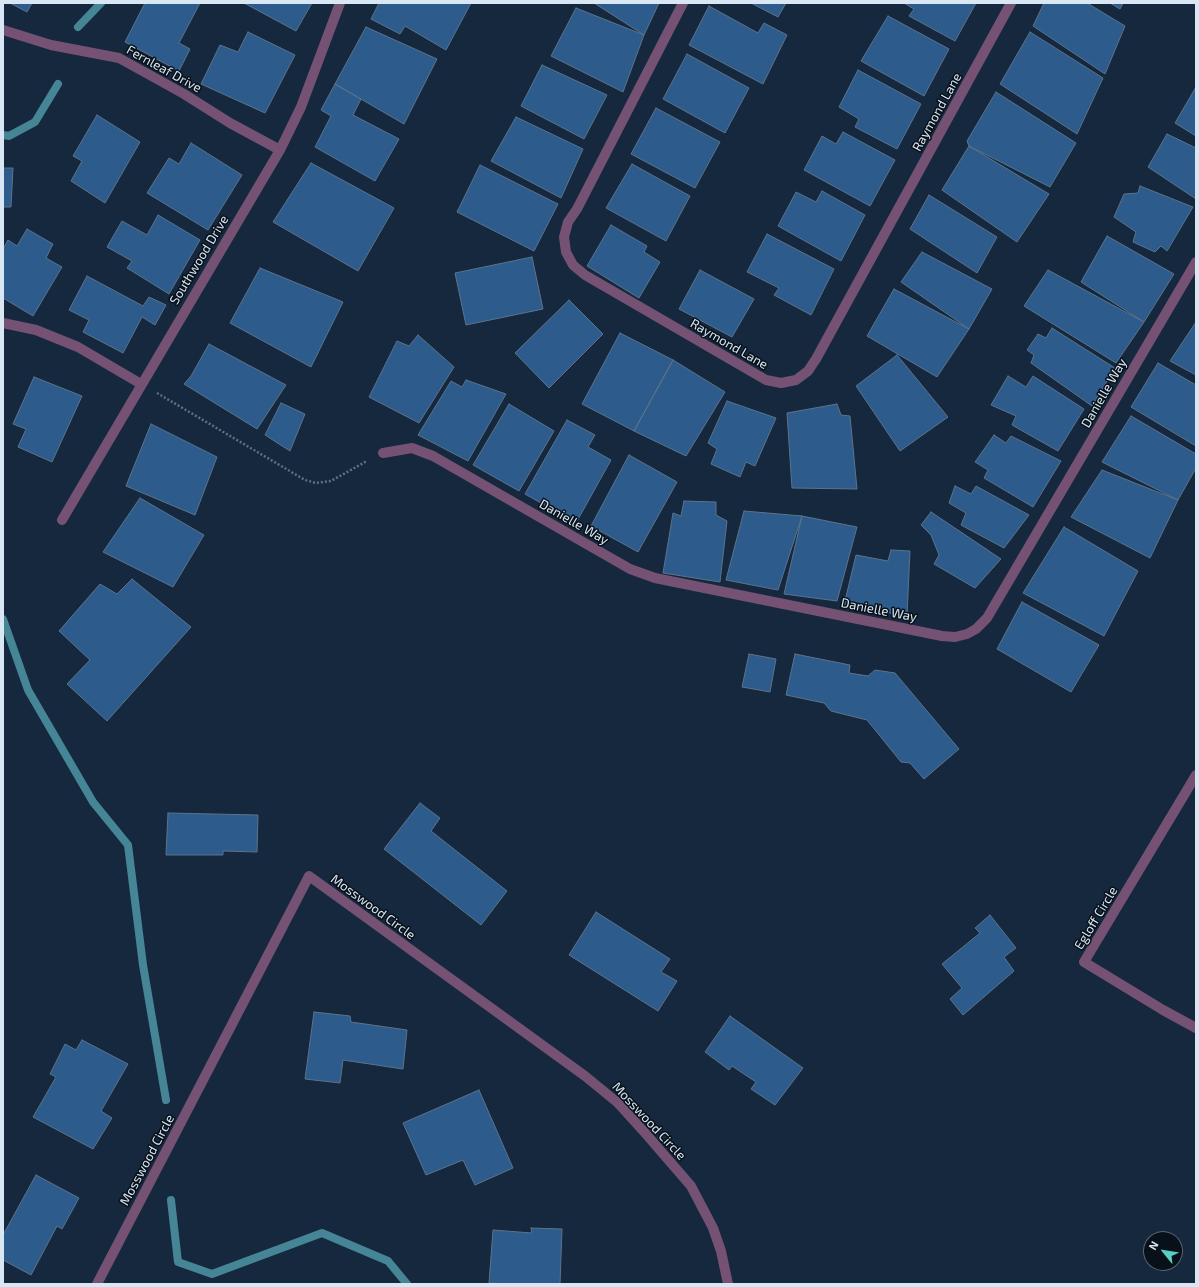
<!DOCTYPE html>
<html>
<head>
<meta charset="utf-8">
<style>
	body { margin:0 }
	#map { position:relative; width:1199px; height:1287px; overflow:hidden; background:#15283d; font-family:"Exo 2",sans-serif }
	canvas { display:block }
	.frame { position:absolute; inset:0; border:4px solid #d9e6f4; pointer-events:none }
	.north { position:absolute; left:1143px; top:1231px; width:40px; height:40px; box-sizing:border-box; background:#08111a; border:1px solid #5c6671; border-radius:50%; rotate:300deg; font-size:11px; font-weight:700; line-height:16px; text-align:center; color:#d9e6f4 }
	.north::after { content:''; display:block; margin:auto; width:14px; height:18px; background:#56cec3; clip-path:polygon(50% 0,100% 100%,50% 72%,0 100%) }
</style>
</head>
<body>
<div id="map">
<canvas width="1199" height="1287"></canvas>
<div class="frame"></div>
<div class="north">N</div>
</div>
<script>
const ctx = document.querySelector('canvas').getContext('2d');
ctx.lineJoin = 'round';
const toPath = rows => new Path2D(rows.map(r => 'M' + r).join(''));
function stroke(path, color, width, dash) { ctx.strokeStyle = color; ctx.lineWidth = width; ctx.lineCap = dash ? 'butt' : 'round'; ctx.setLineDash(dash || []); ctx.stroke(path); }
function paint(path, color) { ctx.fillStyle = color; ctx.fill(path, 'evenodd'); }
function write(font, color, halo, rows, align = 'center') {
  ctx.font = font + ' "Exo 2",sans-serif'; ctx.lineWidth = 3; ctx.setLineDash([]); ctx.textBaseline = 'middle'; ctx.strokeStyle = halo; ctx.fillStyle = color; for (const [text, x, y, turn = 0] of rows) {
    ctx.save(); ctx.translate(x, y); ctx.rotate((+turn || 0) * Math.PI / 180); ctx.textAlign = isNaN(turn) ? turn : align; if (halo) ctx.strokeText(text, 0, 0); ctx.fillText(text, 0, 0); ctx.restore();
  }
}
stroke(toPath([
	[78,27,101,3],
	[3,135,9,136,35,122,58,84],
	[3,619,28,690,93,802,128,845,143,965,166,1100],
	[171,1200,178,1262,212,1274,322,1233,388,1261,407,1284]
]), '#458595', 8);
const building = toPath([
	[10,3,32,3,27,12,10,3],
	[145,3,200,3,179,43,190,49,179,71,125,42,145,3],
	[244,3,312,3,296,31,244,3],
	[379,3,471,3,446,50,405,26,400,34,371,19,379,3],
	[594,3,659,3,644,35,594,3],
	[751,3,786,3,778,17,751,3],
	[904,3,976,3,955,41,909,16,914,9,904,3],
	[1044,3,1087,3,1125,26,1105,74,1033,26,1044,3],
	[1110,3,1123,3,1120,9,1110,3],
	[709,6,758,33,764,23,787,35,763,84,689,45,709,6],
	[576,8,644,35,623,92,551,56,576,8],
	[888,16,949,49,924,96,861,61,888,16],
	[366,27,437,59,404,124,335,84,366,27],
	[248,32,295,55,265,113,201,84,220,45,238,52,248,32],
	[1030,32,1103,78,1077,134,1000,84,1030,32],
	[687,54,749,88,725,133,663,99,687,54],
	[542,65,607,95,584,139,521,106,542,65],
	[858,70,921,104,897,149,855,127,859,119,839,107,858,70],
	[335,84,361,99,353,115,399,139,375,181,315,147,331,116,321,110,335,84],
	[1196,87,1196,136,1175,123,1196,87],
	[996,92,1076,143,1050,187,969,146,967,141,996,92],
	[656,108,720,142,695,188,631,154,656,108],
	[97,115,140,142,105,203,71,181,82,161,73,156,97,115],
	[516,117,583,149,561,198,491,161,516,117],
	[843,132,895,160,870,206,804,170,822,136,836,144,843,132],
	[1167,134,1196,148,1196,199,1148,167,1167,134],
	[191,143,242,175,208,230,147,193,169,158,179,164,191,143],
	[969,146,1049,194,1017,242,942,190,969,146],
	[311,163,394,208,358,271,273,222,311,163],
	[632,164,690,196,666,241,606,208,632,164],
	[480,165,558,204,534,251,457,212,480,165],
	[3,168,13,168,11,207,3,207,3,168],
	[1140,186,1193,207,1167,251,1161,246,1155,252,1133,242,1136,232,1114,217,1124,194,1138,193,1140,186],
	[822,191,865,215,841,261,778,226,796,192,816,202,822,191],
	[929,195,997,237,977,273,910,229,929,195],
	[158,215,200,240,169,294,127,268,132,261,107,247,122,221,147,235,158,215],
	[611,225,647,246,644,252,660,262,639,298,587,266,611,225],
	[27,229,53,244,46,258,62,267,33,316,3,298,3,249,8,240,17,246,27,229],
	[767,234,834,269,811,315,774,295,779,288,747,272,767,234],
	[1107,236,1174,274,1144,322,1081,282,1107,236],
	[922,252,992,289,969,329,901,282,922,252],
	[532,257,543,309,466,325,455,273,532,257],
	[260,268,343,302,311,367,230,323,260,268],
	[700,270,754,299,732,337,679,309,700,270],
	[1048,270,1144,322,1116,363,1024,306,1048,270],
	[87,276,143,306,149,297,166,305,155,325,142,317,123,353,83,332,89,320,69,310,87,276],
	[894,289,969,329,937,377,867,336,894,289],
	[569,300,603,334,549,388,515,353,569,300],
	[1196,322,1196,375,1170,361,1196,322],
	[1052,328,1115,368,1092,406,1031,363,1034,355,1027,350,1038,334,1046,338,1052,328],
	[620,333,673,360,634,431,582,404,620,333],
	[418,335,454,367,419,423,369,397,397,341,409,346,418,335],
	[209,344,286,385,257,429,184,384,191,376,209,344],
	[897,355,948,417,900,451,856,386,897,355],
	[673,360,725,392,686,456,634,431,673,360],
	[1158,363,1196,385,1196,446,1131,407,1158,363],
	[1008,376,1026,387,1033,376,1084,409,1058,451,1012,425,1016,416,991,405,1008,376],
	[34,377,82,396,52,462,18,447,26,429,13,424,34,377],
	[466,380,506,394,468,461,418,435,451,381,462,387,466,380],
	[727,401,776,418,755,466,746,462,740,477,711,464,717,449,708,443,727,401],
	[281,403,305,414,290,451,265,435,281,403],
	[509,404,554,431,519,491,473,465,509,404],
	[837,404,841,415,850,416,857,489,792,488,787,413,837,404],
	[1131,416,1196,454,1196,468,1178,500,1102,462,1131,416],
	[567,420,595,435,588,447,611,460,576,523,525,494,567,420],
	[151,424,217,457,195,515,126,486,151,424],
	[994,435,1006,443,1011,436,1061,461,1033,507,984,478,988,470,975,462,994,435],
	[629,455,677,482,638,552,591,526,629,455],
	[1102,470,1178,500,1150,558,1071,517,1102,470],
	[955,486,971,494,976,486,1029,515,1004,548,961,525,966,513,949,503,955,486],
	[140,498,204,535,173,587,103,552,140,498],
	[684,501,716,502,716,515,727,521,720,582,663,573,673,513,681,516,684,501],
	[744,511,802,516,778,590,726,580,744,511],
	[931,512,1001,559,975,588,934,564,939,555,931,535,921,525,931,512],
	[802,516,857,527,837,601,784,594,802,516],
	[1064,527,1138,571,1104,636,1023,593,1064,527],
	[891,550,910,551,907,616,844,605,856,555,888,561,891,550],
	[132,579,191,627,107,721,67,684,90,660,59,631,100,584,117,594,132,579],
	[1022,602,1099,645,1071,692,997,649,1022,602],
	[749,654,776,659,770,692,742,687,749,654],
	[795,654,850,665,849,673,868,676,875,670,895,673,959,749,924,779,910,763,901,762,867,720,831,711,824,703,786,695,795,654],
	[420,803,440,818,431,831,507,891,481,925,384,849,420,803],
	[168,813,258,815,257,852,223,851,223,855,166,855,168,813],
	[596,912,670,959,661,972,677,981,658,1011,569,955,596,912],
	[990,915,1016,948,1004,957,1014,971,963,1015,950,999,962,988,942,964,980,933,975,928,990,915],
	[314,1012,350,1016,351,1022,407,1030,403,1069,343,1060,340,1083,305,1079,314,1012],
	[730,1016,803,1068,775,1105,751,1089,756,1082,732,1066,729,1070,705,1052,730,1016],
	[82,1040,128,1064,101,1111,112,1118,93,1149,33,1117,56,1077,50,1074,65,1044,76,1050,82,1040],
	[479,1090,513,1168,475,1185,463,1160,426,1175,403,1123,479,1090],
	[36,1175,79,1198,62,1229,57,1226,31,1275,3,1260,3,1235,36,1175],
	[531,1228,562,1229,560,1284,509,1284,489,1283,493,1230,532,1233,531,1228]
]);
paint(building, '#2d5c8c');
stroke(building, '#5c738b', 1);
stroke(toPath([
	[157,393,305,480,316,483,331,481,367,461]
]), '#5f7082', 2.5, [2, 2]);
stroke(toPath([
	[683,3,577,209,568,222,564,237,566,252,573,265,585,275,766,380,781,383,796,380,808,371,816,359,1011,3],
	[3,30,51,45,119,58,184,94,230,123,280,150],
	[3,323,36,330,78,347,141,384],
	[383,453,412,448,433,456,630,569,655,578,942,636,955,637,967,634,976,629,987,618,1196,262],
	[62,520,280,150,301,107,340,3],
	[1196,775,1084,962,1163,1010,1196,1028],
	[97,1284,309,876,585,1076,618,1103,646,1134,691,1186,713,1228,721,1251,728,1284]
]), '#755274', 10);
write('13px', '#d9e6f4', '#08111a', [
	["Fernleaf Drive",164,69,29],
	["Raymond Lane",937,112,-61],
	["Southwood Drive",199,260,-59],
	["Raymond Lane",729,344,30],
	["Danielle Way",1104,393,-60],
	["Danielle Way",574,522,30],
	["Danielle Way",879,610,11],
	["Mosswood Circle",373,907,36],
	["Egloff Circle",1096,918,-59],
	["Mosswood Circle",649,1121,47],
	["Mosswood Circle",147,1160,-62]
]);
</script>
</body>
</html>
